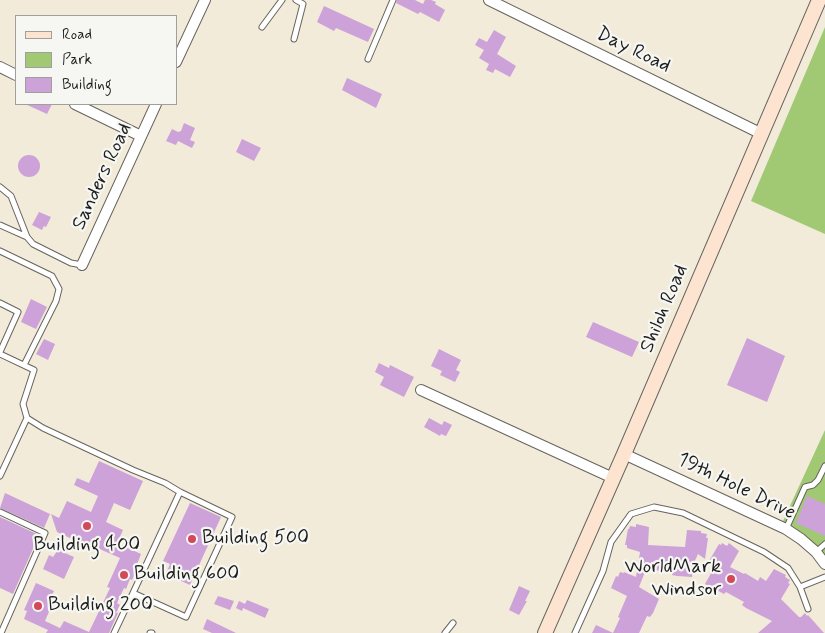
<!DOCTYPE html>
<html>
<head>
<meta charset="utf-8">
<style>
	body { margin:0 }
	#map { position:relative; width:825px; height:633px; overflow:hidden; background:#f2ebda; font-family:Mynerve,sans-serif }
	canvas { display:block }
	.legend { position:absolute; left:15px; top:15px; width:162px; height:90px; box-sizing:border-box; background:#f6f6f2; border:1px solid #9f9f9c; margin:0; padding:6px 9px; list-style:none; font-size:15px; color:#1c1c1c }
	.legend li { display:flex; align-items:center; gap:10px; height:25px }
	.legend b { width:25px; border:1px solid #9f9f9c }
</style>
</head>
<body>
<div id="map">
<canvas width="825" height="633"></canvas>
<ul class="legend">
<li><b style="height:6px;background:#fde4d1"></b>Road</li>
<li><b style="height:14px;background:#a1c974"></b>Park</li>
<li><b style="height:14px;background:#cca2d8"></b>Building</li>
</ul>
</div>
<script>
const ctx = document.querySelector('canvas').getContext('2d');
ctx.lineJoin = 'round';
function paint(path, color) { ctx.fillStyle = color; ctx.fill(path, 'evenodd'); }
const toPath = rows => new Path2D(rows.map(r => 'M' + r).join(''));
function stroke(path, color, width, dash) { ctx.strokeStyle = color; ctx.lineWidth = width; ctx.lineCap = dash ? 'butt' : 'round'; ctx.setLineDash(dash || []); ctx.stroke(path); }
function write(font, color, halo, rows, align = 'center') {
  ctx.font = font + ' Mynerve,sans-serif'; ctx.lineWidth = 4.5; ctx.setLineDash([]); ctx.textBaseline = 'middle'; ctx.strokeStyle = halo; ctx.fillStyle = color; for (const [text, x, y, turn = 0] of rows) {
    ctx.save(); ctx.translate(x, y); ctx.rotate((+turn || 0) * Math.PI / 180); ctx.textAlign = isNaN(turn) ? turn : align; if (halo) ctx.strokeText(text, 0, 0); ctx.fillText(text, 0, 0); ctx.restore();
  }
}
paint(toPath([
	[825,27,825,234,751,201],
	[825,430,825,560,819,549,783,521]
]), '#a1c974');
paint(toPath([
	[397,0,415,0,423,4,425,0,431,0,436,2,435,4,445,10,439,22,420,12,418,14,396,3],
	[324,6,374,29,368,42,336,28,334,31,317,22],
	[494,30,506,37,497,54,516,66,510,77,495,69,493,73,486,70,489,64,479,58,484,50,475,45,479,38,487,42],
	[347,78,382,94,376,108,342,90],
	[25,104,52,104,47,114],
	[184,123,195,128,190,140,195,142,192,148,178,141,176,145,166,141,172,129,178,132,181,131],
	[242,139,261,148,254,161,236,152],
	'18 166a11 11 0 1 1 22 0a11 11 0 1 1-22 0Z',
	[39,212,51,217,46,227,44,226,42,230,32,225],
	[31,299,47,307,36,329,21,322],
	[593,322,639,342,632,357,586,337],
	[747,338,785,356,767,402,727,385],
	[44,339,55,344,48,360,36,354],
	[439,349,461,360,456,370,460,372,455,382,440,375,442,371,431,366],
	[379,363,389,368,390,365,414,377,404,397,380,385,384,377,375,372],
	[429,418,442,425,444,421,452,425,446,436,441,434,440,436,424,427],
	[99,461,143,481,130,510,114,503,106,522,123,530,117,543,141,554,135,570,137,570,132,580,130,579,126,589,124,588,117,603,120,605,116,613,118,613,109,633,46,633,48,630,24,619,27,611,24,610,36,583,54,591,48,605,51,607,45,621,60,628,64,621,89,632,110,588,107,587,120,558,86,543,85,545,57,532,51,514,59,518,67,501,91,512,98,496,74,485,77,478,89,483],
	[5,493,50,514,44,528,0,508],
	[807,496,825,504,825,536,796,523],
	[190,503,221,517,190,585,166,574,170,564,163,561],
	[0,517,39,535,13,594,0,588],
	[636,524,649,527,648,545,685,547,687,530,701,531,701,533,707,534,706,538,708,538,705,559,698,554,693,565,692,577,677,576,672,575,672,572,652,570,651,572,645,572,639,587,659,599,653,613,650,617,647,616,639,633,592,633,596,625,613,633,620,618,618,617,627,596,611,588,616,576,618,577,620,572,624,573,624,572,636,577,640,552,627,548,627,545,625,545,628,529,629,529,630,526,636,527],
	[722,543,727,546,729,543,739,551,730,567,744,574,745,573,758,581,760,577,766,581,774,569,786,575,785,577,790,580,788,583,790,584,781,599,799,617,801,617,805,613,807,616,808,615,824,633,758,633,772,621,746,608,742,605,744,602,726,592,724,594,705,584,715,566,709,561,719,544,721,545],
	[58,550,74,557,64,579,43,569,49,555,53,557],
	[519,586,530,591,525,601,527,601,519,615,509,610],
	[218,596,234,601,230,610,214,604],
	[247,600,269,609,265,618,243,608,242,611,236,608,239,601,245,604],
	[207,619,236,633,212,633,203,629]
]), '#cca2d8');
const service = toPath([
	[262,27,282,0],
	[294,39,303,4,296,0],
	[368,59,393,0],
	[0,187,11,196,27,237,33,244,71,263,82,265],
	[0,225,27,237],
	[0,251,52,276,59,289,56,301,24,365],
	[0,303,18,312,0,352],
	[0,354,34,370,23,404,27,418,0,476],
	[27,418,43,428,133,470,165,483,180,492],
	[0,512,45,533,1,633],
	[786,529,805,487,813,485,818,480,825,466],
	[816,552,825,544],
	[800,587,825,577],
	[114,633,133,593,186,617,232,517,180,492,133,593],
	[150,633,152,633],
	[445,633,453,623],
	[575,633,603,571,611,542,631,514,654,507,683,513,764,552,788,568,800,587,808,609]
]);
const minor = toPath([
	[489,0,762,134],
	[176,62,205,0],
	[0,67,16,75],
	[75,104,141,136],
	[82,265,156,104],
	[421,390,613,478],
	[624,454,786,529,801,539,816,552,825,564]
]);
const secondary = toPath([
	[545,633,624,454,819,0]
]);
stroke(service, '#67645e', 7);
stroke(minor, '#67645e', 12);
stroke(secondary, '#67645e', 16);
stroke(service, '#fff', 5);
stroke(minor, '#fff', 10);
stroke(secondary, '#fde4d1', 14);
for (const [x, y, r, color] of [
	[87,526,5,"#d1495b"],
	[192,539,5,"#d1495b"],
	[124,575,5,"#d1495b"],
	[731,579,5,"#d1495b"],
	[38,606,5,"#d1495b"]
]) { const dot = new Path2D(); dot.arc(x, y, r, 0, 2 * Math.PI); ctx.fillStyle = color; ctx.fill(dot); stroke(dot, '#f6f6f2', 2); }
write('20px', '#1c1c1c', '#f6f6f2', [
	["Day Road",633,51,26],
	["Sanders Road",103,177,-65],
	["Shiloh Road",665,309,-67],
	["19th Hole Drive",736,487,26]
]);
write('20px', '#1c1c1c', '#f6f6f2', [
	["Building 500",202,539],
	["Building 400",87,546,"center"],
	["WorldMark",721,568,"right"],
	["Windsor",721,591,"right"],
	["Building 600",134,575],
	["Building 200",48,606]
], 'left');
</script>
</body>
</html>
